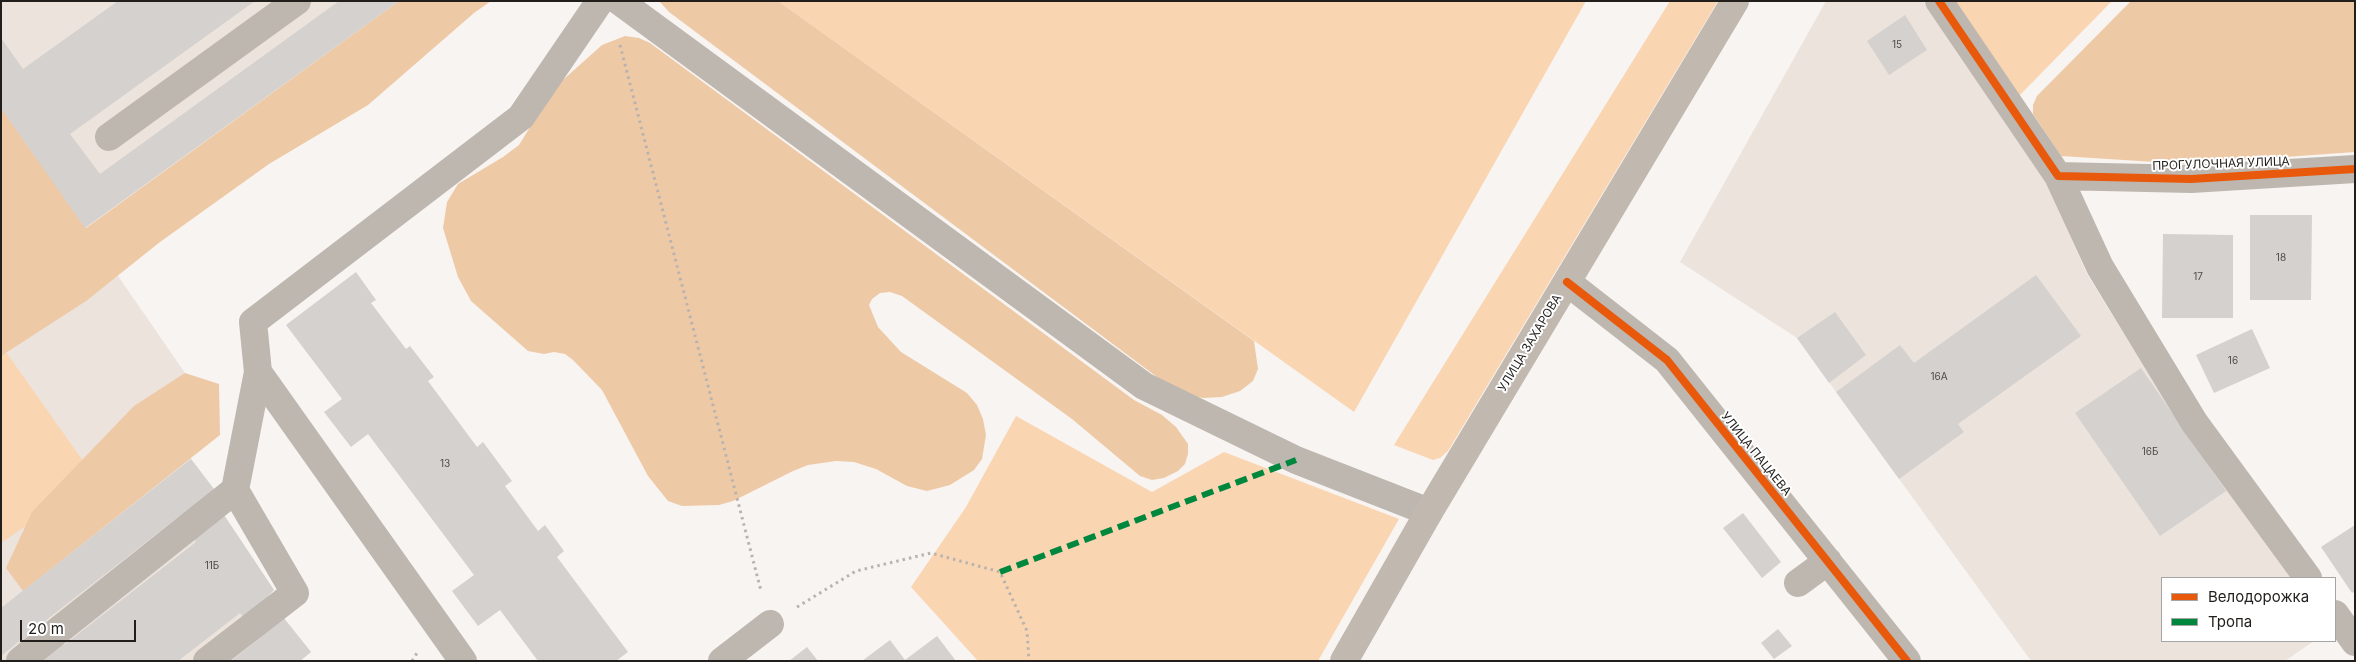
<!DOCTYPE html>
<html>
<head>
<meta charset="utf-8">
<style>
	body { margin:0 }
	#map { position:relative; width:2356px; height:662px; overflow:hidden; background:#f8f4f1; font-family:Inter,sans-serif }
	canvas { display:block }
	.frame { position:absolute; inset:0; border:2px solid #211e1c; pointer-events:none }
	.legend { position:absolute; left:2161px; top:577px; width:175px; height:65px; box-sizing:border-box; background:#fff; border:1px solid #a6a5a4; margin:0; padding:6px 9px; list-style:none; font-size:15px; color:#211e1c }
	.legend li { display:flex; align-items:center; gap:10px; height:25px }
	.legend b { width:25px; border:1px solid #a6a5a4 }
	.scale { position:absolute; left:20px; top:620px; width:116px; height:22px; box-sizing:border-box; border:2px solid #211e1c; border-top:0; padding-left:6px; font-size:15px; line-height:18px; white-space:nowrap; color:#211e1c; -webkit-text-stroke:4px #fff; paint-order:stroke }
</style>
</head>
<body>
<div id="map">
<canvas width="2356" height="662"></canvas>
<div class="frame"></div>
<ul class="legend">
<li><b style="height:6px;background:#e8590c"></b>Велодорожка</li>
<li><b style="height:6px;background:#00873e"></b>Тропа</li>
</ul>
<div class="scale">20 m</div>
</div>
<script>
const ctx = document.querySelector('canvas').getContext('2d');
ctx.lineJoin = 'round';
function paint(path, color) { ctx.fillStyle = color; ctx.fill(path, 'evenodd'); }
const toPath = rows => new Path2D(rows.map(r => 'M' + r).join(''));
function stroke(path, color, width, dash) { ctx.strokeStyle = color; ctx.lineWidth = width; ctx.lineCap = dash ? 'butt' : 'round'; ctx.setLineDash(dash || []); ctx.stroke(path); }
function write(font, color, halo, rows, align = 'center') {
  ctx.font = font + ' Inter,sans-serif'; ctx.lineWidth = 4; ctx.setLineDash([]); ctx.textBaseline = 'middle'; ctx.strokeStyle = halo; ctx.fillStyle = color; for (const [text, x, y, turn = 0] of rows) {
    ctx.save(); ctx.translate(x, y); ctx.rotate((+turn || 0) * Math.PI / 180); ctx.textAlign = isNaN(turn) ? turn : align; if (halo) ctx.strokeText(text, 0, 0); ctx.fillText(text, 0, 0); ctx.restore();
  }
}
paint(toPath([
	[1,1,399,1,85,228,185,373,191,459,217,493,212,497,274,590,267,597,311,652,300,661,1,661],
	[1826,1,1923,1,2047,183,2087,274,2181,426,2293,578,2162,578,2162,641,2314,641,2285,661,2031,661,1797,338,1680,262]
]), '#ece3dc');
paint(toPath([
	[778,1,1586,1,1354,412],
	[1670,1,1718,1,1448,451,1440,458,1433,460,1394,445],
	[1951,1,2112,1,2018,97],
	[1,345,95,478,1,543],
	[1016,416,1152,492,1224,452,1399,519,1318,661,978,661,911,587,966,507]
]), '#fad5b2');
paint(toPath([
	[399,1,491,1,474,13,368,105,269,164,160,242,86,301,1,356,1,108,86,228],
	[659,1,778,1,1254,341,1258,369,1253,381,1240,391,1222,397,1203,398,1182,394,1157,377,669,12],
	[2131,1,2355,1,2355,152,2186,164,2061,156,2033,114,2033,105,2037,96],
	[625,36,639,38,650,43,1134,400,1162,415,1176,427,1188,444,1188,454,1185,464,1178,471,1164,478,1152,480,1140,476,1072,419,902,296,890,292,880,293,872,299,869,305,878,327,901,352,967,393,977,405,983,419,986,435,982,459,974,470,950,485,927,491,907,486,876,469,854,462,836,461,808,465,793,471,733,501,719,505,682,506,668,501,648,476,602,390,573,360,565,354,554,352,544,354,528,351,471,301,458,277,443,228,447,202,458,184,503,157,519,145,555,87,602,45],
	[185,373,219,384,220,435,23,591,6,568,32,512,134,406]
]), '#eec9a6');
paint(toPath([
	[118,1,255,1,70,134,100,174,339,1,399,1,85,228,1,108,1,38,23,69],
	[1905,15,1927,50,1889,75,1867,41],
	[2250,215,2312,215,2311,300,2250,300],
	[2163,234,2233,235,2233,318,2162,318],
	[356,272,376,300,371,303,406,349,410,346,434,377,428,381,477,447,483,442,512,481,505,486,538,531,545,525,564,551,557,557,628,652,616,661,538,661,500,610,478,626,452,591,474,575,368,434,351,447,324,412,342,399,286,325],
	[2036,275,2081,336,1958,424,1964,432,1899,479,1836,392,1900,345,1914,363],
	[1835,312,1866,355,1829,383,1797,338],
	[2252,329,2270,368,2214,393,2196,355],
	[2141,368,2226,491,2160,536,2075,413],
	[191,459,217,493,212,497,274,590,267,597,311,652,300,661,231,661,260,638,240,613,178,661,39,661,22,639,1,656,1,608],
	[177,518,196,542,64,645,45,621],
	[1743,513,1781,562,1762,578,1723,528],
	[2355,525,2355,591,2352,593,2321,547],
	[1778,629,1792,646,1774,659,1761,643],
	[937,636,956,661,862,661,890,640,905,660],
	[807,647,818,661,789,661]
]), '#d4d1ce');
stroke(toPath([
	[620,45,761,591],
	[797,607,856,571,931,553,1000,572,1027,631,1029,661],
	[412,661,417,653]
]), '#b9b3ae', 3, [2.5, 4]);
stroke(toPath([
	[619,1,1144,386,1296,460,1429,512],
	[1939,1,2058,176,2100,267,2194,422,2308,578],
	[109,137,297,1],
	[2058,176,2191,179,2355,169],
	[1567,282,1667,360,1907,661],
	[1798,583,1828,561],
	[2335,614,2355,642],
	[20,661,235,490],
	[207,661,295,593,235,490,258,372],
	[463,661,258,372,253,322,521,117,600,1],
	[722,661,770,624]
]), '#beb7b0', 28);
stroke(toPath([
	[1344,661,1429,512,1735,1]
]), '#c1b8b0', 28);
stroke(toPath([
	[1000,572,1296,460]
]), '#00873e', 6, [12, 6]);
stroke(toPath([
	[1939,1,2058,176,2191,179,2355,169],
	[1567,282,1667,360,1907,661]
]), '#e8590c', 8);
write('10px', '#4e4b48', null, [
	["15",1897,45],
	["18",2281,258],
	["17",2198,277],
	["16",2233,361],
	["16А",1939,377],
	["16Б",2150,452],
	["13",445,464],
	["11Б",212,566]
]);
write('12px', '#211e1c', '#fff', [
	["ПРОГУЛОЧНАЯ УЛИЦА",2221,164,-2],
	["УЛИЦА ЗАХАРОВА",1530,343,-59],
	["УЛИЦА ПАЦАЕВА",1756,454,51]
]);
</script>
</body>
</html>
